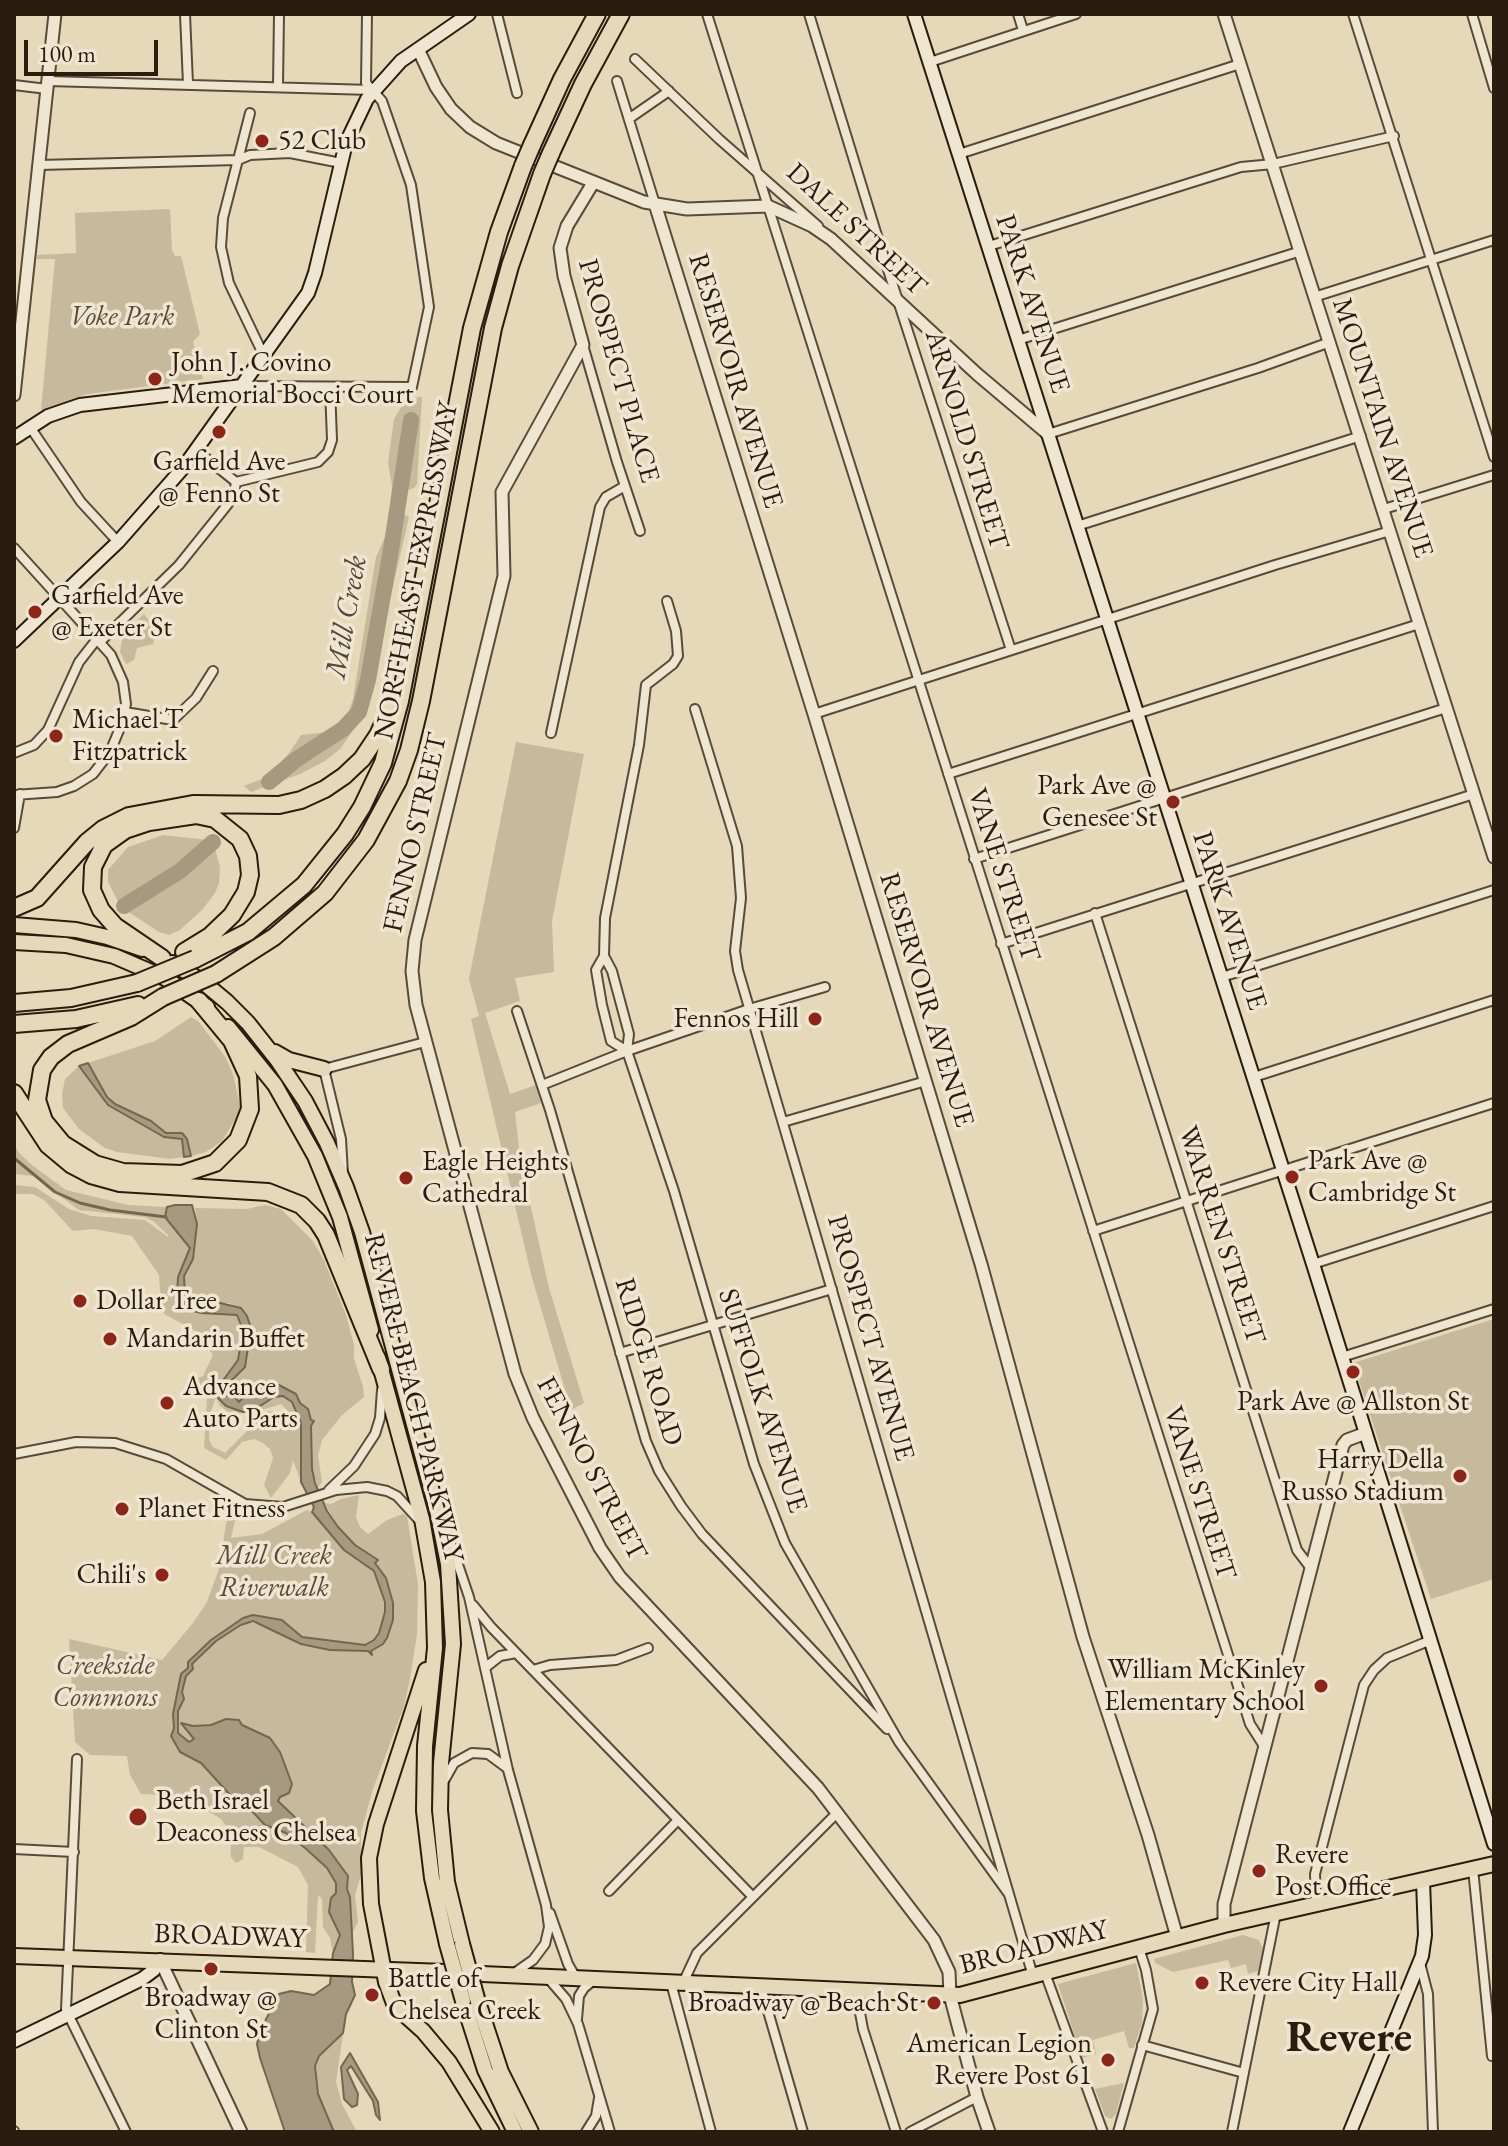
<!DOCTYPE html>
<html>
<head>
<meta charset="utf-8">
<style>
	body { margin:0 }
	#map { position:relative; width:1508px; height:2146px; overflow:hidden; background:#e6d9b9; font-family:"EB Garamond",serif }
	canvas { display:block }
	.frame { position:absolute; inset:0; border:16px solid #2a1c0e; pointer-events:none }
	.scale { position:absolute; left:24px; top:40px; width:134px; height:36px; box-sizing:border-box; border:4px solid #2a1c0e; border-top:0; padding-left:10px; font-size:24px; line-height:28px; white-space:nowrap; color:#2a1c0e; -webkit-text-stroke:6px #efe6d2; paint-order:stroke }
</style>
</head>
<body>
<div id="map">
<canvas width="1508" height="2146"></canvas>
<div class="frame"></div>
<div class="scale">100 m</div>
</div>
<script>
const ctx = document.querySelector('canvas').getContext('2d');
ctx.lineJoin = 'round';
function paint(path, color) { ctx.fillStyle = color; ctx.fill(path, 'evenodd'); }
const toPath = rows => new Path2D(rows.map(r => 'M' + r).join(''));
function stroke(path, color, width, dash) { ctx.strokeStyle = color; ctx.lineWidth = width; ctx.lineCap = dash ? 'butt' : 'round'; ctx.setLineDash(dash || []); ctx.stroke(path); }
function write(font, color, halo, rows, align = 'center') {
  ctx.font = font + ' "EB Garamond",serif'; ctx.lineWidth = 7; ctx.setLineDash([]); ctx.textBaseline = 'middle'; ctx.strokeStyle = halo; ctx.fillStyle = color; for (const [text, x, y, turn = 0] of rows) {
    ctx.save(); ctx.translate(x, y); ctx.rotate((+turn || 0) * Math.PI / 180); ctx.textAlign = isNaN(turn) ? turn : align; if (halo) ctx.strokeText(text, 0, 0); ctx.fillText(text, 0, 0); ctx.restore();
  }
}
paint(toPath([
	[170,209,172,250,175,256,181,256,200,334,193,342,203,379,87,394,41,410,55,259,37,259,37,255,76,253,75,213],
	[418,397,422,397,417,484,414,488,400,493,397,499,400,512,409,517,367,699,357,725,340,749,325,761,300,774,251,792,244,786,267,777,289,753,301,735,328,732,344,720,348,713,353,699,376,557,385,537,390,506,392,485,388,463,394,419,405,401,413,401],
	[144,614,157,631,153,644,137,648,134,660,126,664,120,652,123,634],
	[516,742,584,754,552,921,554,972,515,978,520,1001,485,1013,510,1094,536,1085,541,1103,515,1112,520,1158,549,1288,584,1403,571,1410,532,1278,471,1019,479,1016,469,979],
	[163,835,208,840,215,849,220,867,219,883,215,893,202,910,180,930,169,935,159,932,121,907,108,882,108,870,128,847],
	[191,1017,199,1022,226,1058,233,1074,241,1110,222,1141,206,1152,191,1156,187,1139,166,1133,151,1121,115,1104,107,1097,88,1063,155,1041],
	[79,1066,108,1105,164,1137,182,1139,184,1157,170,1159,117,1152,105,1148,79,1129,63,1108,62,1094,65,1079],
	[14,1144,19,1153,32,1165,66,1190,128,1205,167,1207,167,1221,190,1247,185,1263,183,1304,237,1315,244,1330,238,1360,224,1379,226,1406,283,1396,288,1398,299,1413,301,1423,301,1482,293,1460,290,1473,271,1498,264,1485,273,1458,270,1449,263,1443,254,1439,242,1442,226,1460,204,1448,207,1398,196,1379,203,1376,213,1355,198,1332,164,1314,161,1306,159,1275,132,1236,94,1229,73,1231,44,1200,33,1194,14,1194,14,1185,35,1187,69,1209,91,1216,145,1220,168,1237,168,1235,153,1221,144,1217,79,1210,33,1176,14,1174],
	[216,1397,220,1406,231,1414,256,1412,281,1404,289,1412,291,1425,279,1412,267,1411,225,1453,213,1447,209,1440,210,1414],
	[265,1205,281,1209,312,1240,324,1260,346,1315,354,1345,354,1359,363,1386,364,1397,342,1415,322,1440,318,1455,322,1482,318,1487,312,1469,311,1420,308,1409,300,1403,296,1394,283,1388,260,1386,251,1388,240,1402,236,1397,227,1396,226,1392,231,1381,241,1372,251,1342,252,1334,247,1316,241,1308,229,1303,194,1304,185,1294,184,1276,195,1248,197,1224,195,1208,247,1209],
	[1494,1319,1494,1579,1431,1599,1353,1363],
	[359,1495,356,1517,360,1527,368,1534,387,1520,403,1514,407,1516,418,1584,417,1634,410,1679,404,1706,372,1792,361,1833,361,1875,355,1895,358,1922,352,1934,350,1897,347,1889,349,1879,339,1862,293,1816,180,1742,177,1731,178,1711,184,1699,182,1688,186,1676,193,1669,192,1664,216,1641,249,1622,265,1626,304,1645,360,1652,378,1647,393,1620,388,1585,375,1563,377,1559,358,1548,340,1531,325,1503,331,1504,341,1499],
	[231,1509,237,1512,231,1538,262,1534,307,1510,312,1512,344,1550,374,1571,385,1602,385,1612,379,1633,374,1641,365,1645,302,1637,286,1622,278,1620,253,1615,239,1620,211,1640,188,1662,188,1669,181,1674,173,1714,174,1728,171,1736,176,1747,183,1753,193,1757,281,1828,328,1870,337,1886,340,1935,333,1953,330,1938,323,1927,322,1899,318,1895,315,1953,306,1952,308,1885,298,1867,259,1847,244,1847,243,1859,236,1863,231,1857,230,1831,221,1819,203,1808,179,1805,169,1795,141,1794,130,1775,127,1756,90,1755,75,1742,69,1639,162,1660,193,1623,207,1602,220,1566,226,1523],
	[1243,1935,1259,1940,1263,1949,1258,1971,1248,1974,1246,1964,1231,1968,1228,1960,1173,1972,1155,1963,1154,1959],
	[1136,1963,1143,1999,1142,2023,1134,2048,1129,2048,1124,2031,1093,2040,1096,2054,1082,2058,1058,1984],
	[353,2003,346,2014,336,2082,342,2104,357,2132,310,2132,294,2062],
	[1124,2083,1116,2114,1111,2119,1105,2116,1095,2089]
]), '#c6b99c');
const water = toPath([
	[88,1063,107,1097,115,1104,151,1121,166,1133,182,1133,187,1139,191,1156,184,1157,182,1139,164,1137,108,1105,79,1066,88,1063],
	[175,1205,192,1205,197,1224,193,1259,184,1276,185,1294,188,1300,200,1306,216,1302,241,1308,247,1316,251,1328,245,1367,231,1381,226,1392,227,1396,234,1396,239,1402,251,1388,263,1384,279,1385,296,1394,300,1403,308,1409,311,1420,314,1421,311,1426,312,1469,315,1483,327,1511,338,1527,355,1545,378,1560,375,1563,386,1578,393,1603,393,1620,387,1638,383,1644,371,1651,372,1655,368,1651,330,1650,301,1644,253,1621,241,1625,216,1641,192,1664,193,1669,186,1676,182,1692,184,1699,178,1711,178,1733,189,1742,194,1739,181,1723,193,1726,211,1725,226,1719,239,1720,242,1725,270,1738,280,1752,292,1784,289,1793,280,1797,278,1801,329,1850,348,1876,347,1889,350,1897,353,1954,352,1982,355,1995,346,2014,343,2033,319,2056,315,2066,318,2094,334,2132,285,2132,260,2058,257,2044,260,2031,279,1994,291,1991,314,1995,330,1984,333,1953,340,1935,329,1912,331,1898,336,1893,336,1883,327,1868,305,1848,286,1833,265,1825,250,1809,231,1796,201,1763,180,1752,171,1736,174,1728,173,1714,181,1674,188,1668,188,1662,211,1640,243,1618,253,1615,282,1620,302,1637,365,1645,374,1640,379,1633,385,1612,385,1602,374,1571,344,1550,312,1512,314,1507,301,1482,301,1423,292,1402,283,1396,274,1397,254,1410,243,1412,226,1406,218,1398,224,1379,238,1360,243,1330,237,1315,201,1313,182,1308,177,1296,178,1277,190,1248,165,1217,167,1207,175,1205],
	[350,2053,378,2102,380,2120,376,2115,373,2101,351,2066,347,2070,358,2094,357,2105,352,2107,344,2099,341,2067,350,2053]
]);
paint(water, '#a6997f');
stroke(water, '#746752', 2);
stroke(toPath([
	[14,1158,55,1192,80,1203,110,1210,166,1217]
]), '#746752', 3);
stroke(toPath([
	[269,782,297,759,343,729,359,712,368,680,391,550,411,420],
	[124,906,180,871,213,842]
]), '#a6997f', 16);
const minor = toPath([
	[185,14,188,84],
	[497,14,517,93],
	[707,14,1250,1724,1264,1746],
	[809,14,879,242,1011,650],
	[1018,14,1023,30],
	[1353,14,1494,457],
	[1472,14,1494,88],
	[635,59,719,139,818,226],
	[930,62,1076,14],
	[48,81,372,90],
	[617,81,655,204],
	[14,85,47,89],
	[278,86,279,14],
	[250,113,223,218,221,247,229,283,264,356],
	[630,118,669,91],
	[959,154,1240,64],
	[39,165,238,160,250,155,290,153,341,163],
	[989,246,1241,167,1273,164,1394,136],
	[1314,297,1494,240],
	[1018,340,1301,251],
	[583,345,617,462,640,531],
	[242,386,412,387,429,307,411,185,382,101,366,83,367,14],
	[30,427,81,502,118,542],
	[1048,434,1258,368,1330,342],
	[196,450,236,482,318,462,328,452,332,440,330,387],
	[1384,509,1494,475],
	[1077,526,1361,436],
	[14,548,111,655,123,682,126,704,122,723,110,752,93,774,74,786,57,792,14,795],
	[100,642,179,565,228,504,234,494,236,482],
	[695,709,737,846,741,898,735,951,738,970,1033,1976],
	[125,712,173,720,196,698,213,671],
	[814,714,1275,565,1390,531],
	[551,733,600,507,606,497,625,486],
	[14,753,34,745,48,730,79,662,97,639],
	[948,774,1419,624],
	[14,828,20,794],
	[974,859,1446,708],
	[1095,913,1297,1550,1310,1567],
	[1001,944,1474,794],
	[604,956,612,971,629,1034,627,1051,674,1191,754,1464,785,1543,899,1742,1008,1893],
	[1222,977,1494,890],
	[517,1011,550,1110,646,1441,659,1471,681,1506,702,1534,887,1729],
	[627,1051,611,1041,602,1005,596,970,604,956,605,918,639,745,646,685,673,664,678,656,676,631,667,601],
	[1254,1077,1494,1000],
	[542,1085,627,1051,749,1009,825,987],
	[783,1122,926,1081],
	[343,1174,341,1139,324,1069,425,1042],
	[1093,1231,1494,1103],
	[1313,1264,1494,1206],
	[620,1353,832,1289],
	[1342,1357,1494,1309],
	[14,1454,76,1442,115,1443,166,1459,245,1504,283,1507,336,1490,367,1487,387,1491,397,1496,418,1519],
	[329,1490,354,1466,375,1434,380,1418,382,1390],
	[448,1535,469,1597,508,1770,546,1905,549,1927,545,1944,533,1960,513,1974],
	[473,1605,491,1627,753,1897],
	[486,1667,500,1656,516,1653],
	[533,1670,550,1665,616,1660,648,1648],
	[77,1759,66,2010,126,2132],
	[445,1779,454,1763,472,1753,488,1754,507,1768],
	[14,1849,74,1852],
	[1473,1869,1492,2056],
	[609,1891,678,1820],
	[1316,1904,1315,1874,1364,1685,1374,1670,1387,1658,1431,1640],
	[550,1913,568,1964,576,1978],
	[1420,1963,1428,1994,1433,2132],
	[1045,1973,1103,2132],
	[547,1977,566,1999,578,2024,610,2132],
	[671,1983,711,2132],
	[683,1983,697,1953,838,1812],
	[761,1987,803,2132],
	[856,1991,863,2029,896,2132],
	[577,2019,579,1996,584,1988,595,1979],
	[1142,2045,1244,2073],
	[14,2131,14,2132],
	[586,2132,596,2116,599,2098],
	[910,2132,977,2097],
	[1118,2132,1153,2009,1146,1970,1139,1948],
	[1232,2132,1276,1913]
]);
const tertiary = toPath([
	[1224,14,1494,857],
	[418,49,436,87,451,109,470,127,496,143,644,202,687,209,768,206,812,226,831,239,977,374,1048,434],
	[593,183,567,226,560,248,564,276,583,345,502,492,504,576,415,940,412,971,416,1005,515,1374,533,1418,600,1548,620,1577,818,1788,934,1940,949,1972,950,1995,977,2097,989,2132],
	[655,204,814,714,981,1264,1083,1637,1148,1835,1177,1937],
	[14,395,55,14],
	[1224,1925,1224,1904,1343,1445,1347,1440,1366,1433],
	[160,1960,241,2132]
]);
const secondary = toPath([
	[914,14,1313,1264,1494,1844],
	[14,438,48,416,80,405,242,386],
	[14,641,118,542,183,468,308,293,315,273,346,143,367,99,401,61,469,14],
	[14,2041,142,1979,154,1970,160,1960],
	[1350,2132,1422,1956,1425,1935,1423,1881]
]);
const primary = toPath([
	[14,1956,445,1972],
	[482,1974,960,1995,1224,1925,1494,1864]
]);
const trunk = toPath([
	[14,925,76,930,107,937,142,949],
	[14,942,66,945,114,956,165,978,207,1007],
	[172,963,203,982,227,1002,248,1023,278,1061,305,1101,327,1143,346,1187,362,1232,437,1510,448,1564,453,1644,441,1763,440,1810,447,1882,462,1944],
	[228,1027,275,1085,315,1156,340,1217,371,1330],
	[275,1052,289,1060,324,1069],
	[378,1358,422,1519,433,1582,435,1648,425,1746,424,1811,432,1878,447,1944],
	[426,1670,376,1824,369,1858,371,1904,386,1982,395,2006,423,2031,449,2062,492,2132],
	[463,2001,485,2070,515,2132],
	[478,2002,501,2072,531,2132]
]);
const motorway = toPath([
	[532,145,562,79,597,14],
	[551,153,583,84,621,14],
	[14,908,37,898,87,842,103,829,129,816,193,804,279,805,301,800,325,789,344,776,362,759,378,735,392,704],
	[162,958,115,926,101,910,92,890,93,867,104,845,125,830,149,822,196,815,215,819,240,839,248,856,250,875,246,892,232,915,210,936,184,952],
	[195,959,248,932,304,885,345,834,362,807,383,763,400,701,472,328,499,232,523,166],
	[216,974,274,937,325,893,366,840,398,781,409,750,421,701,493,328,510,266,542,174],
	[163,997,131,1017,68,1044,51,1057,42,1070,37,1100,44,1121,63,1144,95,1164,123,1172,182,1174,215,1163,238,1140,250,1109,248,1076,232,1041,199,1001],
	[14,1003,71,998,137,983],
	[14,1024,76,1019,138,1005],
	[14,1093,48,1145,72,1165,91,1175,120,1183,268,1192,301,1205,317,1221,326,1235,381,1369]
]);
stroke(minor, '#594b39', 12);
stroke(tertiary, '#594b39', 15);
stroke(secondary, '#2a1c0e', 16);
stroke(primary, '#2a1c0e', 18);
stroke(trunk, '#2a1c0e', 18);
stroke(motorway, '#2a1c0e', 20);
stroke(minor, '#efe6d2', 8);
stroke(tertiary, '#efe6d2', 11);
stroke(secondary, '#efe6d2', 12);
stroke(primary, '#e6d9b9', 14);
stroke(trunk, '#e6d9b9', 14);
stroke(motorway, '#e6d9b9', 16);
const trunkBridge = toPath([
	[447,1944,463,2001],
	[462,1944,478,2002]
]);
const motorwayBridge = toPath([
	[523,166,532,145],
	[542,174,551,153],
	[137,983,195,959],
	[163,997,216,974]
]);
stroke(trunkBridge, '#2a1c0e', 18, []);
stroke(motorwayBridge, '#2a1c0e', 20, []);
stroke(trunkBridge, '#e6d9b9', 14);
stroke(motorwayBridge, '#e6d9b9', 16);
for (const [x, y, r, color] of [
	[262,141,8,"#8f2418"],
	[155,379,8,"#8f2418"],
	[219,432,8,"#8f2418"],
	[35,612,8,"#8f2418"],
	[56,736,8,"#8f2418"],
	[1173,802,8,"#8f2418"],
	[815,1019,8,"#8f2418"],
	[1292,1177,8,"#8f2418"],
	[406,1178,8,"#8f2418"],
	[80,1301,8,"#8f2418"],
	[110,1339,8,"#8f2418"],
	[1353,1372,8,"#8f2418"],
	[167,1403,8,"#8f2418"],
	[1460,1476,8,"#8f2418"],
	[122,1509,8,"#8f2418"],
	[162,1575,8,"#8f2418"],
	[1321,1686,8,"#8f2418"],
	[138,1817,10,"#8f2418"],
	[1259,1871,8,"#8f2418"],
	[211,1969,8,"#8f2418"],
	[1202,1983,8,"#8f2418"],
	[372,1995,8,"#8f2418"],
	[934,2003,8,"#8f2418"],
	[1108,2060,8,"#8f2418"]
]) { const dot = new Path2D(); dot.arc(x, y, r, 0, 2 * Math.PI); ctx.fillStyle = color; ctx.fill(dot); stroke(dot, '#efe6d2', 3); }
write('28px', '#2a1c0e', '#efe6d2', [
	["52 Club",278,141],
	["John J. Covino",171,363],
	["Memorial Bocci Court",171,395],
	["Garfield Ave",219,462,"center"],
	["@ Fenno St",219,494,"center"],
	["Garfield Ave",51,596],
	["@ Exeter St",51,628],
	["Michael T",72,720],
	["Fitzpatrick",72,752],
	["Park Ave @",1157,786,"right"],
	["Genesee St",1157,818,"right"],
	["Fennos Hill",799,1019,"right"],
	["Park Ave @",1308,1161],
	["Cambridge St",1308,1193],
	["Eagle Heights",422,1162],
	["Cathedral",422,1194],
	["Dollar Tree",96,1301],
	["Mandarin Buffet",126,1339],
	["Advance",183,1387],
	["Auto Parts",183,1419],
	["Park Ave @ Allston St",1353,1402,"center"],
	["Harry Della",1444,1460,"right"],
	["Russo Stadium",1444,1492,"right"],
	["Planet Fitness",138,1509],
	["Chili's",146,1575,"right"],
	["William McKinley",1305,1670,"right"],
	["Elementary School",1305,1702,"right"],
	["Beth Israel",156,1801],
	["Deaconess Chelsea",156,1833],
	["Revere",1275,1855],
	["Post Office",1275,1887],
	["Battle of",388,1979],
	["Chelsea Creek",388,2011],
	["Revere City Hall",1218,1983],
	["Broadway @",211,1998,"center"],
	["Clinton St",211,2030,"center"],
	["Broadway @ Beach St",918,2003,"right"],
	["American Legion",1092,2044,"right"],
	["Revere Post 61",1092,2076,"right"]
], 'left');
write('28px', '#2a1c0e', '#efe6d2', [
	["DALE STREET",856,230,43],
	["PARK AVENUE",1032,304,72],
	["PROSPECT PLACE",618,371,74],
	["RESERVOIR AVENUE",735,381,73],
	["MOUNTAIN AVENUE",1382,428,72],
	["ARNOLD STREET",966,440,73],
	["NORTHEAST EXPRESSWAY",417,571,-79],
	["FENNO STREET",416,833,-77],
	["VANE STREET",1003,875,72],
	["PARK AVENUE",1229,921,72],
	["RESERVOIR AVENUE",926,1000,73],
	["WARREN STREET",1221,1235,72],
	["PROSPECT AVENUE",870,1338,74],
	["RIDGE ROAD",648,1362,73],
	["REVERE BEACH PARKWAY",413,1398,76],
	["SUFFOLK AVENUE",762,1401,72],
	["FENNO STREET",591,1469,62],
	["VANE STREET",1199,1493,72],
	["BROADWAY",230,1937,2],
	["BROADWAY",1034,1948,-14]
]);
write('italic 28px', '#594b39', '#efe6d2', [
	["Voke Park",122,317],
	["Mill Creek",274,1556],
	["Riverwalk",274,1588],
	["Creekside",105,1666],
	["Commons",105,1698]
]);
write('italic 30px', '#554836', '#efe6d2', [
	["Mill Creek",347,617,-80]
]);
write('bold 44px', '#2a1c0e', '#efe6d2', [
	["Revere",1349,2039]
]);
</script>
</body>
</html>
